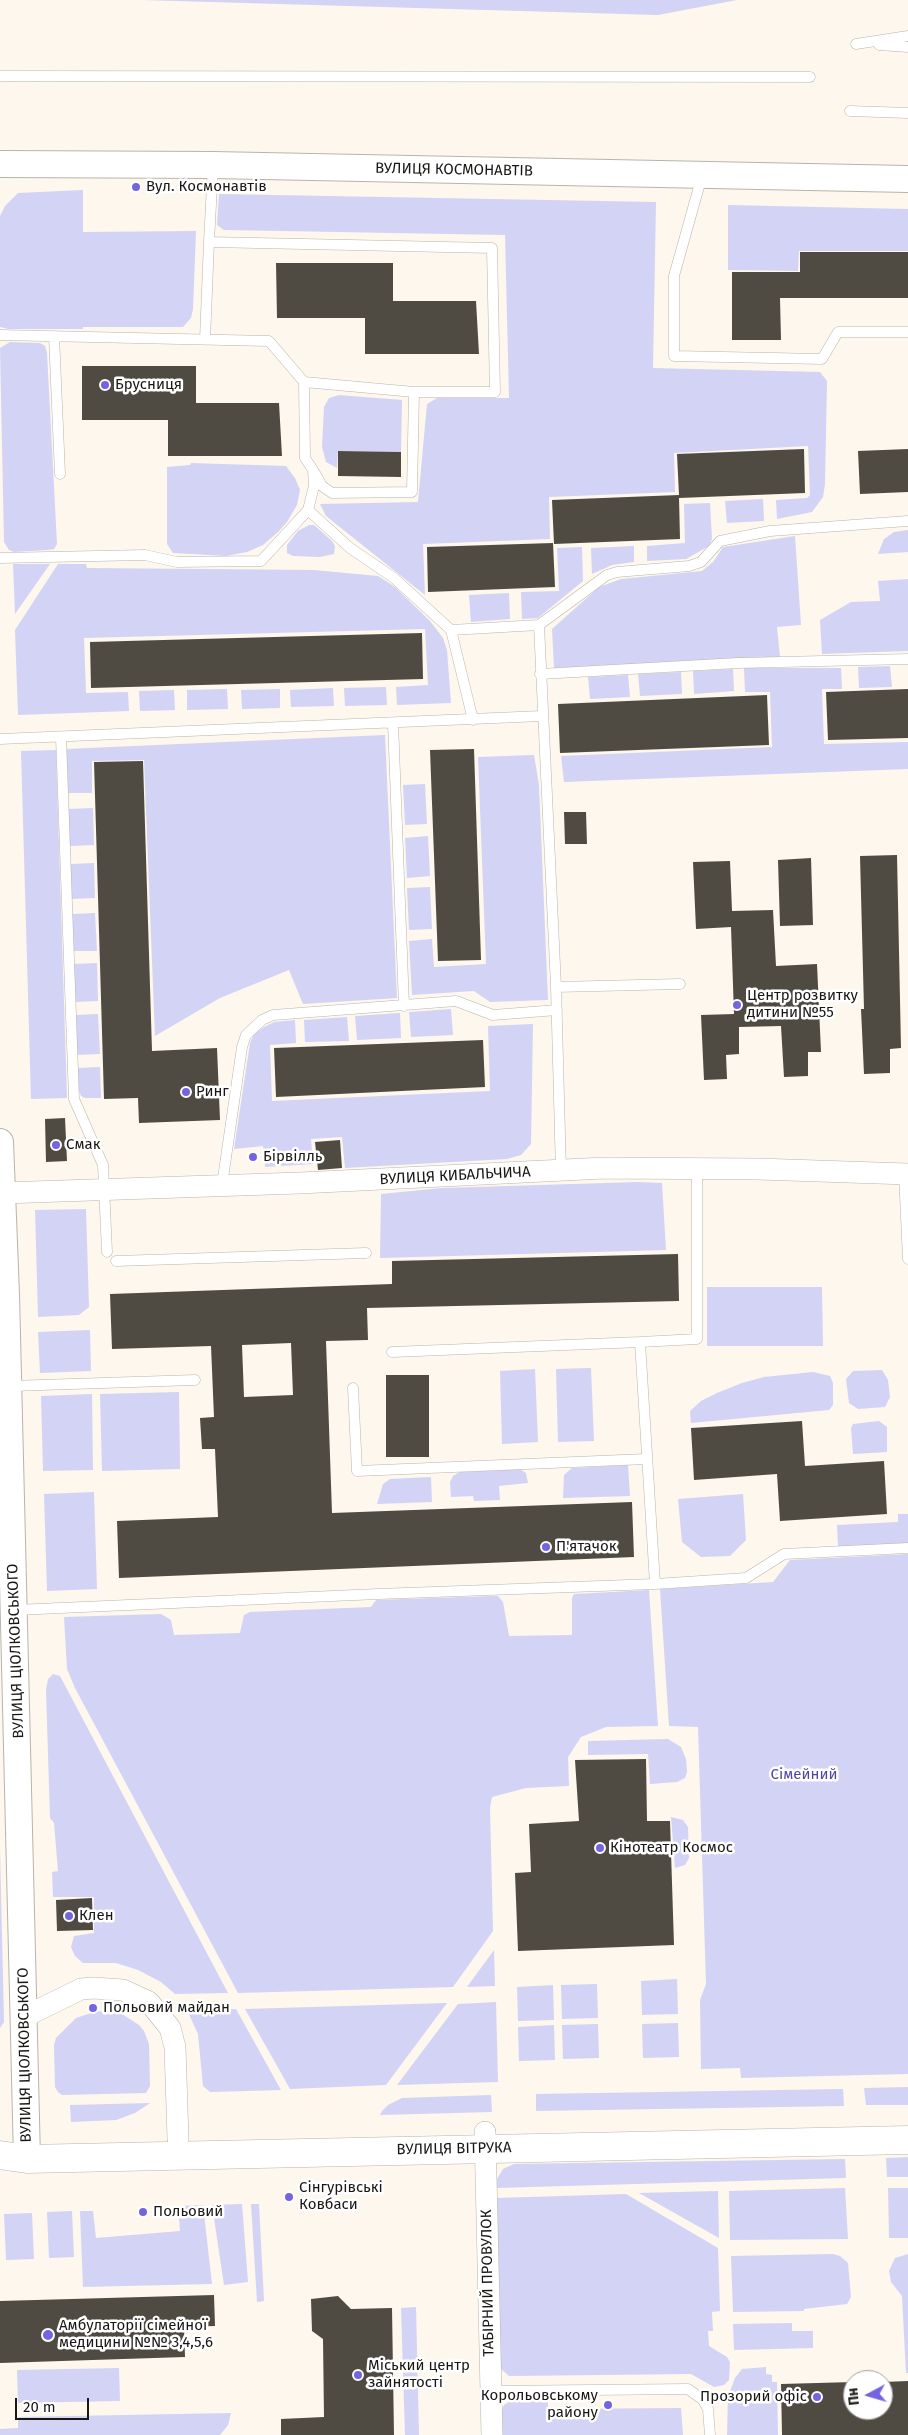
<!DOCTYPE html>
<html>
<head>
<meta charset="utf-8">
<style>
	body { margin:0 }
	#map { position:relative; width:908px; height:2435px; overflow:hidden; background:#fdf7ed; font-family:"Fira Sans",sans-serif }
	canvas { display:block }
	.north { position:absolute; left:843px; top:2370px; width:50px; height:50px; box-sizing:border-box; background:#fff; border:1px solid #a3a2a1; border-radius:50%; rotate:264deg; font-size:14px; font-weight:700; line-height:20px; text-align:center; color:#191714 }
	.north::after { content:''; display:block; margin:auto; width:18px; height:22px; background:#7464df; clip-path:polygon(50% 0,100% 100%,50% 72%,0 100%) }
	.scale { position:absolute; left:15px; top:2398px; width:74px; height:22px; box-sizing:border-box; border:2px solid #191714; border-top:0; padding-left:6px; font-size:15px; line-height:18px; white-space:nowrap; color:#191714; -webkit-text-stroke:4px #fff; paint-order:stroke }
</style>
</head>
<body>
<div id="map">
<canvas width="908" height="2435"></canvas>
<div class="north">Пн</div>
<div class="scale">20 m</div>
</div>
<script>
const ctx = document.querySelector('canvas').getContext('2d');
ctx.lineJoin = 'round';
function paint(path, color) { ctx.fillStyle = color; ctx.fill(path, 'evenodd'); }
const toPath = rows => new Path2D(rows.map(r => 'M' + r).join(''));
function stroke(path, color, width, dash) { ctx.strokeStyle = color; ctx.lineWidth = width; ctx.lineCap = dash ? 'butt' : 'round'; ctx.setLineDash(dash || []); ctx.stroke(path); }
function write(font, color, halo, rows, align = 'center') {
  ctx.font = font + ' "Fira Sans",sans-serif'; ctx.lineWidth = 5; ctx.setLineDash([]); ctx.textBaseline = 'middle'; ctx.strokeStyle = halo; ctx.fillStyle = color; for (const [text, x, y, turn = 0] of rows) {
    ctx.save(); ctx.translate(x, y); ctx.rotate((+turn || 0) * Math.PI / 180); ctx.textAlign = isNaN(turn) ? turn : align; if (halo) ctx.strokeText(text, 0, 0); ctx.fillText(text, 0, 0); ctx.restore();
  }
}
paint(toPath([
	[142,0,737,0,658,15],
	[83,190,83,232,196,231,193,309,191,318,183,327,83,327,83,329,8,329,0,327,0,216,5,206,18,193],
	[219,194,656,202,653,368,820,372,827,381,825,484,823,497,812,512,777,519,776,500,807,498,810,495,808,446,674,453,675,492,549,497,550,539,423,544,425,595,326,516,320,504,418,502,427,404,437,398,509,398,505,235,224,230,217,225],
	[728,205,908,209,908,251,799,251,798,271,728,270],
	[10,342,40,343,45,346,47,353,57,544,54,549,47,550,14,552,9,550,4,542,0,348],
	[339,395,402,400,401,452,338,451,337,468,326,462,322,447,324,407,329,398],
	[191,463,286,466,295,478,300,490,297,505,287,522,278,532,263,545,247,552,226,556,173,553,167,544,167,467,190,465],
	[763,499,764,521,727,523,725,501],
	[710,503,712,539,709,546,686,559,647,561,647,546,685,543,684,504],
	[309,525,314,525,332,541,335,546,334,554,320,557,293,556,287,553,287,545,298,531],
	[908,530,908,552,878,554,884,539,894,532],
	[795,536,801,625,777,627,780,657,554,668,552,629,599,587,621,579,702,571,713,562,723,547],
	[634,546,634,562,612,565,592,574,591,548],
	[582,547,583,581,538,618,522,619,521,592,559,591,557,548],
	[13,564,50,564,15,614],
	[58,564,86,564,87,568,314,570,378,576,395,587,430,621,443,638,447,650,451,703,397,705,396,687,428,685,425,629,84,638,86,693,128,692,129,711,18,715,15,630],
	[908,579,908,651,822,654,820,620,851,602,880,601,878,581],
	[509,593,510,619,471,622,469,595],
	[890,666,892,687,859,688,858,667],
	[744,668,841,668,842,689,822,689,824,744,908,742,908,769,564,782,561,756,772,747,770,692,745,692],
	[733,669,734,691,694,694,693,671],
	[681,672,682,694,640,696,638,674],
	[628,675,630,697,590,699,588,677],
	[386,687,387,705,345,706,344,688],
	[333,688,334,706,291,707,290,690],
	[227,689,228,709,187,710,187,690],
	[280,689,280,708,242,709,241,690],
	[174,690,175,710,140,711,139,691],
	[385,735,397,998,303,1004,289,970,220,998,155,1036,144,760,92,761,92,793,68,793,66,749],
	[56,750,67,1098,31,1099,21,751],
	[534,755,539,785,548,1000,490,1002,474,991,412,995,409,941,432,939,434,967,486,964,478,757],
	[425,784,427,824,405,825,403,785],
	[93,808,94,845,70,846,68,809],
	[428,836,430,876,407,878,405,838],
	[94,863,95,898,71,899,70,864],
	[430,887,432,929,409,930,407,888],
	[95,913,97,951,73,951,72,914],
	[97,963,98,1001,74,1002,73,964],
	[451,1009,453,1035,411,1037,409,1012],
	[400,1013,401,1038,357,1040,355,1016],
	[98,1014,100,1054,76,1055,75,1015],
	[347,1017,349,1041,305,1042,304,1020],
	[295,1020,296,1043,270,1045,272,1101,490,1091,488,1026,533,1024,531,1144,521,1155,507,1159,345,1168,342,1137,311,1139,313,1164,265,1167,263,1146,234,1149,250,1043,254,1034,264,1027,274,1022],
	[100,1067,101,1098,85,1098,81,1096,77,1085,77,1068],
	[638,1182,662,1183,666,1250,380,1258,381,1194,442,1188],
	[86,1209,89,1307,79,1315,38,1317,35,1210],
	[707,1287,822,1287,823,1346,707,1346],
	[90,1330,91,1371,40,1373,38,1332],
	[591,1368,594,1441,558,1442,556,1369],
	[535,1369,538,1442,502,1444,500,1371],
	[882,1370,888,1380,890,1397,885,1407,858,1409,849,1403,846,1379,853,1371],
	[813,1372,830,1376,833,1383,833,1405,829,1410,691,1423,690,1411,701,1401,717,1393,742,1383,764,1377],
	[179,1392,180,1469,102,1471,100,1394],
	[92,1394,93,1470,43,1471,41,1396],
	[879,1421,887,1427,887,1452,853,1454,851,1428,853,1424],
	[628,1465,630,1496,563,1498,564,1475,572,1468],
	[520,1469,526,1473,528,1483,499,1486,500,1500,474,1501,473,1496,451,1497,450,1482,453,1476,460,1472],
	[431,1477,432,1502,377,1504,383,1484,390,1479],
	[94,1492,97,1589,47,1591,44,1494],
	[743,1494,746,1540,730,1556,701,1557,682,1542,678,1499],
	[898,1514,908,1514,908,1544,838,1547,837,1525,898,1522],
	[908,1554,908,2074,741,2078,740,2068,701,2069,700,2000,706,1984,698,1727,669,1726,660,1589,773,1582,790,1560],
	[649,1590,658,1726,606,1727,581,1737,568,1757,569,1786,526,1788,492,1797,490,1808,493,1931,453,1987,238,1993,75,1688,67,1669,64,1617,161,1614,171,1620,174,1635,240,1633,244,1615,250,1612,371,1607,376,1600,493,1596,498,1596,503,1602,509,1636,572,1635,572,1598,574,1594],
	[53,1674,60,1676,228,1993,175,1994,161,1982,138,1970,116,1963,83,1963,75,1956,71,1947,74,1936,94,1933,94,1897,53,1897,52,1872,58,1871,54,1823,50,1818,46,1690,48,1679],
	[668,1739,681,1747,686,1759,687,1772,685,1778,677,1782,650,1784,648,1754,588,1755,588,1741],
	[671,1817,683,1820,688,1827,689,1858,685,1865,675,1868],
	[0,1849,4,2022,0,2028],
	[494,1950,495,1986,467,1987],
	[677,1979,678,2014,642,2015,641,1981],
	[597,1984,598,2018,562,2019,561,1985],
	[553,1985,554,2020,518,2021,517,1987],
	[496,2002,498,2082,397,2085,458,2004],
	[447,2003,386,2085,290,2089,245,2009],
	[236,2009,281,2090,210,2092,203,2086,198,2034,187,2010],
	[97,2011,122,2014,139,2025,144,2031,149,2044,150,2086,146,2093,62,2095,58,2092,55,2087,54,2045,56,2038,76,2018],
	[678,2023,679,2057,643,2058,642,2024],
	[598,2024,599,2058,563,2059,562,2025],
	[554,2025,555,2060,519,2061,518,2027],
	[908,2087,908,2105,866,2105,864,2088],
	[843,2089,844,2106,536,2111,536,2094],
	[491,2095,492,2112,380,2115,382,2111,388,2105,402,2098],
	[150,2103,135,2113,116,2120,71,2122,70,2105],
	[908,2157,908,2177,887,2177,886,2158],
	[845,2159,846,2178,496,2188,497,2179,503,2169,514,2164],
	[845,2188,848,2239,730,2240,729,2191],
	[888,2188,908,2188,908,2238,889,2238],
	[718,2191,719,2238,639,2193],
	[626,2194,718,2248,720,2311,712,2312,713,2331,708,2331,709,2346,727,2357,730,2362,729,2380,724,2385,714,2387,691,2374,509,2376,500,2368,496,2198],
	[242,2204,248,2282,224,2285,212,2205],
	[251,2204,259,2204,264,2301,257,2302],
	[203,2205,212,2284,83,2287,80,2211,93,2211,96,2238,180,2231,178,2206],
	[72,2211,74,2257,49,2258,47,2212],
	[32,2213,34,2259,6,2260,4,2214],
	[833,2254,840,2256,848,2263,851,2297,847,2304,804,2309,804,2311,733,2312,731,2256],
	[908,2254,908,2373,906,2373,902,2296,891,2282,889,2271,895,2258],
	[416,2307,419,2435,405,2435,401,2308],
	[792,2323,792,2331,813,2331,813,2348,734,2350,733,2324],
	[766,2367,766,2374,772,2375,772,2382,777,2382,778,2435,727,2435,728,2396,735,2378,742,2369],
	[119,2368,120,2401,18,2403,17,2370],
	[548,2397,548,2409,681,2408,683,2435,502,2435,502,2410,504,2405,514,2399],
	[231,2413,228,2425,220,2435,0,2435,0,2429,18,2428,18,2417]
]), '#d3d3f6');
paint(toPath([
	[800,252,908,252,908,298,780,298,781,340,732,340,732,272,800,272],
	[276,263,393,263,393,301,476,301,479,354,365,354,365,318,277,318],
	[82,366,196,366,196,403,279,403,282,456,168,456,168,420,82,420],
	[804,449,805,493,679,498,680,539,554,544,552,500,679,495,677,454],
	[908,449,908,492,860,494,858,451],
	[338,451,401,452,401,477,338,476],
	[553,543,555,587,428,592,427,547],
	[422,633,423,679,91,688,90,642],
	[908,689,908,738,828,740,826,692],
	[767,695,769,745,560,753,558,704],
	[474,749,481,960,438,961,430,750],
	[143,761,152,1051,217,1048,220,1120,139,1123,138,1098,104,1099,94,762],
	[564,812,586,812,587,844,565,844],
	[897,855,901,1048,890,1049,890,1073,864,1074,861,1009,864,1009,860,856],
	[811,858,813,925,780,926,778,860],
	[730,861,732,911,773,910,776,966,817,964,821,1052,808,1052,808,1076,784,1077,781,1026,739,1027,739,1054,726,1055,727,1079,704,1080,701,1015,734,1014,731,927,696,929,693,862],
	[483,1040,485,1087,276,1097,274,1048],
	[65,1118,67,1161,46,1162,45,1119],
	[340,1140,342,1168,318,1170,315,1142],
	[678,1254,679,1301,367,1308,368,1340,326,1341,332,1513,632,1502,634,1557,119,1578,117,1521,218,1517,215,1449,202,1449,200,1418,214,1417,211,1346,112,1349,110,1294,392,1284,392,1261],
	[291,1343,293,1395,244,1397,242,1345],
	[386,1375,429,1375,429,1457,386,1457],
	[802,1421,805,1466,884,1461,887,1514,780,1521,777,1474,694,1480,691,1428],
	[646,1759,647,1821,670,1821,674,1945,518,1951,515,1873,531,1872,529,1824,579,1821,575,1760],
	[92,1898,93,1930,57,1931,56,1900],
	[214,2295,215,2326,184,2327,185,2357,0,2363,0,2301],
	[338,2296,351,2309,392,2308,394,2435,281,2435,281,2419,324,2417,323,2339,312,2331,311,2299],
	[908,2381,908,2435,782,2435,781,2384,853,2382,853,2410,883,2410,883,2382]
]), '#4f4b43');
const service = toPath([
	[856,44,908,36],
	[879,45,908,47],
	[0,76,810,77],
	[850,111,908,113],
	[213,166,209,242,492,248,495,392,414,392,304,382,305,458,313,470,314,486,308,510],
	[702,176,674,276,674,356,822,359,838,332,908,332],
	[0,335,269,341,304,382],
	[54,336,60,474],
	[205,339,209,242],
	[315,473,322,486,332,493,412,492,414,392],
	[0,558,145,555,177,562,261,561,308,510,350,548,394,578,451,630,539,625,607,575,617,572,689,566,701,562,720,541,770,531,908,521],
	[539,625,556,987,561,1171],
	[451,630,473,720],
	[540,674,738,663,908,659],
	[393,723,404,1006],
	[61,737,74,1099,103,1165,107,1252],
	[0,739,542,716],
	[556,987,680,984],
	[904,1174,908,1259],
	[222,1185,242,1047,246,1035,262,1020,273,1015,456,1001,493,1015,557,1010],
	[116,1261,366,1253],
	[640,1342,697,1339,697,1169],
	[392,1352,640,1342,655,1584],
	[10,1386,195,1380],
	[353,1388,357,1471,647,1459],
	[15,1610,378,1594,655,1584,746,1578,784,1554,908,1548],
	[491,2391,688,2389,703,2400,708,2409,710,2435]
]);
const minor = toPath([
	[2,1193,300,1183,605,1168,758,1169,908,1174],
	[24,2017,81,1989,94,1988,123,1990,149,2002,170,2028,175,2047,178,2139],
	[485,2132,492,2435]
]);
const tertiary = toPath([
	[0,164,213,165,908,179],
	[0,1142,6,1294,27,2159]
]);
const secondary = toPath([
	[0,2155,27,2159,908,2140]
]);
stroke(service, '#b9b4ab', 11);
stroke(minor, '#b9b4ab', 22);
stroke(tertiary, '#b9b4ab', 28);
stroke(secondary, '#b9b4ab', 29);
stroke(service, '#fff', 10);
stroke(minor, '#fff', 21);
stroke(tertiary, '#fff', 26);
stroke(secondary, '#fff', 28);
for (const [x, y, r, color] of [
	[136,187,5,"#7464df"],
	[105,385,5,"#7464df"],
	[737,1005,5,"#7464df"],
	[186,1092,5,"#7464df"],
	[56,1145,5,"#7464df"],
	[253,1157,5,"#7464df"],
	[546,1547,5,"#7464df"],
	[600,1848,5,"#7464df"],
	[69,1916,5,"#7464df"],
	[93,2008,5,"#7464df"],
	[289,2197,5,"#7464df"],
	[143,2212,5,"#7464df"],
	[48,2335,6,"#7464df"],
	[358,2375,5,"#7464df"],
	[817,2397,5,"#7464df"],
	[608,2405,5,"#7464df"]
]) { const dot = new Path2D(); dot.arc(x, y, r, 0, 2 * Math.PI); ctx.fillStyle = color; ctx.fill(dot); stroke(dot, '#fff', 2); }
write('15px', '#191714', '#fff', [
	["ВУЛИЦЯ КОСМОНАВТІВ",454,170,1],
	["ВУЛИЦЯ КИБАЛЬЧИЧА",455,1176,-3],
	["ВУЛИЦЯ ЦІОЛКОВСЬКОГО",16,1651,-92],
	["ВУЛИЦЯ ЦІОЛКОВСЬКОГО",25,2055,-91],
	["ВУЛИЦЯ ВІТРУКА",454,2149,-1],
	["ТАБІРНИЙ ПРОВУЛОК",488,2283,-91]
]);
write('15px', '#191714', '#fff', [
	["Вул. Космонавтів",146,187],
	["Брусниця",115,385],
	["Центр розвитку",747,996],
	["дитини №55",747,1013],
	["Ринг",196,1092],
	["Смак",66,1145],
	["Бірвілль",263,1157],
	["П'ятачок",556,1547],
	["Кінотеатр Космос",610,1848],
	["Клен",79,1916],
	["Польовий майдан",103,2008],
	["Сінгурівські",299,2188],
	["Ковбаси",299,2205],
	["Польовий",153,2212],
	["Амбулаторії сімейної",59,2326],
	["медицини №№ 3,4,5,6",59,2343],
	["Міський центр",368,2366],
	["зайнятості",368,2383],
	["Корольовському",598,2396,"right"],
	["району",598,2413,"right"],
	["Прозорий офіс",807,2397,"right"]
], 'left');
write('15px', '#5244a6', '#fff', [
	["Сімейний",804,1775]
]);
</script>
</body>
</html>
